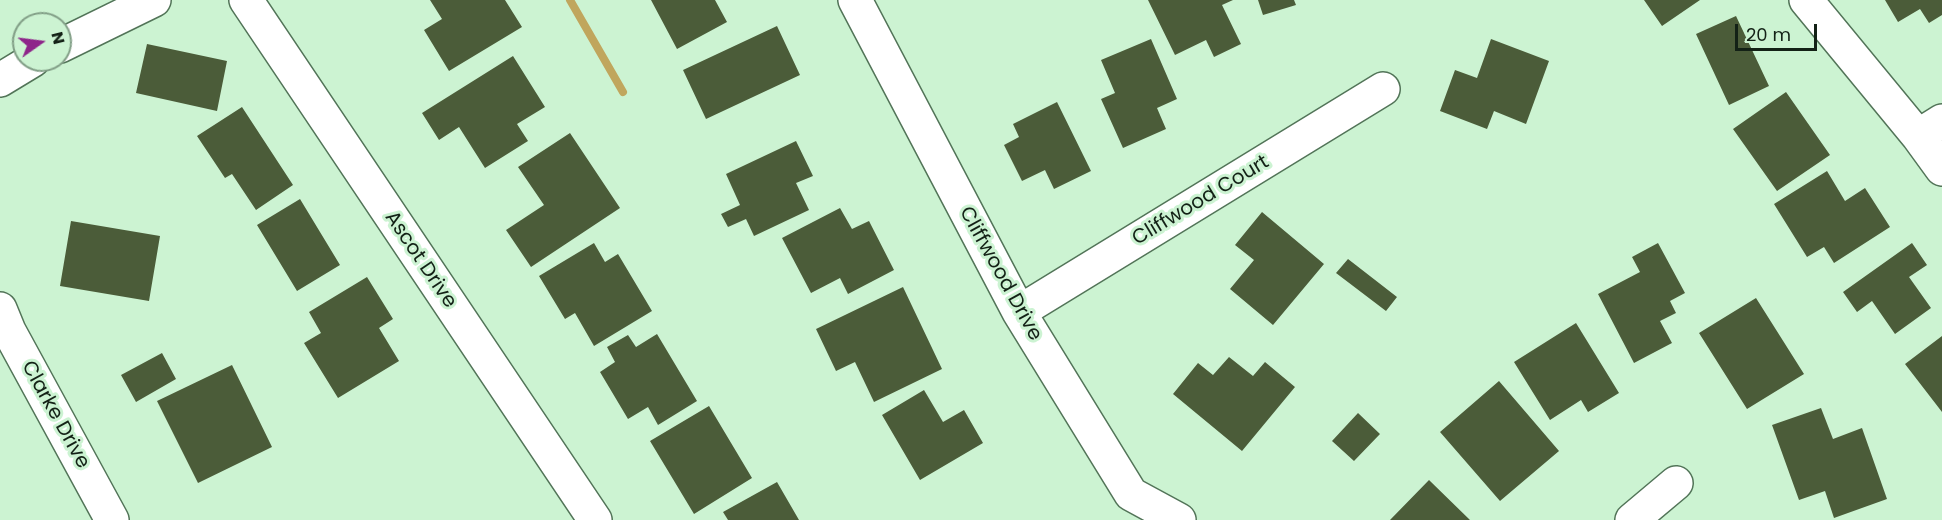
<!DOCTYPE html>
<html>
<head>
<meta charset="utf-8">
<style>
	body { margin:0 }
	#map { position:relative; width:1942px; height:520px; overflow:hidden; background:#ccf3d2; font-family:Poppins,sans-serif }
	canvas { display:block }
	.north { position:absolute; left:12px; top:12px; width:60px; height:60px; box-sizing:border-box; background:#ccf3d2; border:2px solid #829f87; border-radius:50%; rotate:76deg; font-size:16px; font-weight:700; line-height:24px; text-align:center; color:#132116 }
	.north::after { content:''; display:block; margin:auto; width:21px; height:27px; background:#8e258a; clip-path:polygon(50% 0,100% 100%,50% 72%,0 100%) }
	.scale { position:absolute; left:1735px; top:24px; width:82px; height:27px; box-sizing:border-box; border:3px solid #132116; border-top:0; padding-left:8px; font-size:18px; line-height:21px; white-space:nowrap; color:#132116; -webkit-text-stroke:4px #ccf3d2; paint-order:stroke }
</style>
</head>
<body>
<div id="map">
<canvas width="1942" height="520"></canvas>
<div class="north">N</div>
<div class="scale">20 m</div>
</div>
<script>
const ctx = document.querySelector('canvas').getContext('2d');
ctx.lineJoin = 'round';
const toPath = rows => new Path2D(rows.map(r => 'M' + r).join(''));
function stroke(path, color, width, dash) { ctx.strokeStyle = color; ctx.lineWidth = width; ctx.lineCap = dash ? 'butt' : 'round'; ctx.setLineDash(dash || []); ctx.stroke(path); }
function paint(path, color) { ctx.fillStyle = color; ctx.fill(path, 'evenodd'); }
function write(font, color, halo, rows, align = 'center') {
  ctx.font = font + ' Poppins,sans-serif'; ctx.lineWidth = 6; ctx.setLineDash([]); ctx.textBaseline = 'middle'; ctx.strokeStyle = halo; ctx.fillStyle = color; for (const [text, x, y, turn = 0] of rows) {
    ctx.save(); ctx.translate(x, y); ctx.rotate((+turn || 0) * Math.PI / 180); ctx.textAlign = isNaN(turn) ? turn : align; if (halo) ctx.strokeText(text, 0, 0); ctx.fillText(text, 0, 0); ctx.restore();
  }
}
stroke(toPath([
	[570,0,623,92]
]), '#c0a65d', 8);
paint(toPath([
	[430,0,505,0,522,27,449,71,424,30,442,19],
	[651,0,715,0,727,22,677,49],
	[1148,0,1233,0,1222,5,1241,44,1214,57,1206,40,1175,55],
	[1258,0,1294,0,1296,5,1263,15],
	[1644,0,1700,0,1662,26],
	[1885,0,1942,0,1942,15,1929,23,1920,9,1898,22],
	[1736,16,1769,86,1729,105,1696,34],
	[777,26,800,75,706,119,683,70],
	[1151,39,1177,99,1157,108,1166,129,1123,148,1101,99,1115,93,1101,60],
	[1491,39,1549,61,1526,124,1494,111,1487,129,1440,111,1455,70,1477,78],
	[147,44,227,61,217,111,136,93],
	[513,56,545,107,517,124,528,141,485,168,459,127,439,140,422,113],
	[1786,92,1830,155,1777,191,1733,129],
	[1057,102,1091,171,1054,189,1045,170,1022,181,1004,145,1019,137,1013,124],
	[242,107,293,185,256,210,232,174,225,178,197,136],
	[570,133,620,208,531,267,506,230,544,205,518,167],
	[796,141,813,176,796,183,809,210,754,236,746,219,728,227,721,214,740,205,726,174],
	[1827,171,1845,201,1865,188,1890,227,1834,263,1824,247,1807,257,1774,204],
	[300,199,340,265,297,291,257,225],
	[840,208,852,229,869,221,894,270,848,294,840,278,811,293,782,238],
	[1262,212,1324,264,1273,325,1230,289,1254,260,1235,245],
	[71,221,160,236,149,301,60,286],
	[594,243,605,262,618,254,652,311,594,346,575,313,565,319,539,276],
	[1658,243,1685,293,1670,301,1676,313,1660,321,1672,343,1634,363,1598,294,1640,272,1632,257],
	[1912,243,1927,265,1909,277,1931,308,1895,334,1872,301,1857,312,1843,292],
	[1348,259,1397,297,1386,311,1336,273],
	[367,277,393,319,379,328,399,361,338,398,304,343,321,333,309,312],
	[903,287,942,369,874,402,855,362,836,371,816,329],
	[1756,298,1804,374,1747,409,1699,333],
	[1576,323,1619,393,1588,412,1581,400,1550,420,1514,362],
	[657,334,697,401,658,425,648,407,628,419,600,372,615,362,607,347,628,335,636,347],
	[1942,336,1942,412,1905,364],
	[162,353,176,379,136,402,121,375],
	[1229,357,1253,376,1265,362,1295,387,1242,451,1173,394,1198,363,1213,375],
	[232,365,272,447,198,483,157,401],
	[1499,381,1559,451,1500,501,1440,432],
	[924,390,943,422,964,410,983,443,920,480,882,415],
	[709,406,752,478,694,514,650,441],
	[1821,408,1833,439,1862,428,1887,499,1834,518,1825,491,1799,500,1772,425],
	[1358,413,1380,434,1354,461,1332,441],
	[1429,480,1470,520,1390,520],
	[777,482,799,520,728,520,723,512]
]), '#4b5c39');
const minor = toPath([
	[246,0,595,520],
	[855,0,1019,312,1131,494,1179,520],
	[1806,0,1918,136,1942,169],
	[60,46,154,0],
	[0,80,33,60],
	[1918,136,1942,121],
	[0,309,9,331,112,520],
	[1019,312,1383,89],
	[1632,520,1676,483]
]);
stroke(minor, '#527458', 36);
stroke(minor, '#fff', 33);
write('20px', '#132116', '#ccf3d2', [
	["Cliffwood Court",1201,201,-31],
	["Ascot Drive",420,260,56],
	["Cliffwood Drive",1000,274,61],
	["Clarke Drive",55,415,61]
]);
</script>
</body>
</html>
